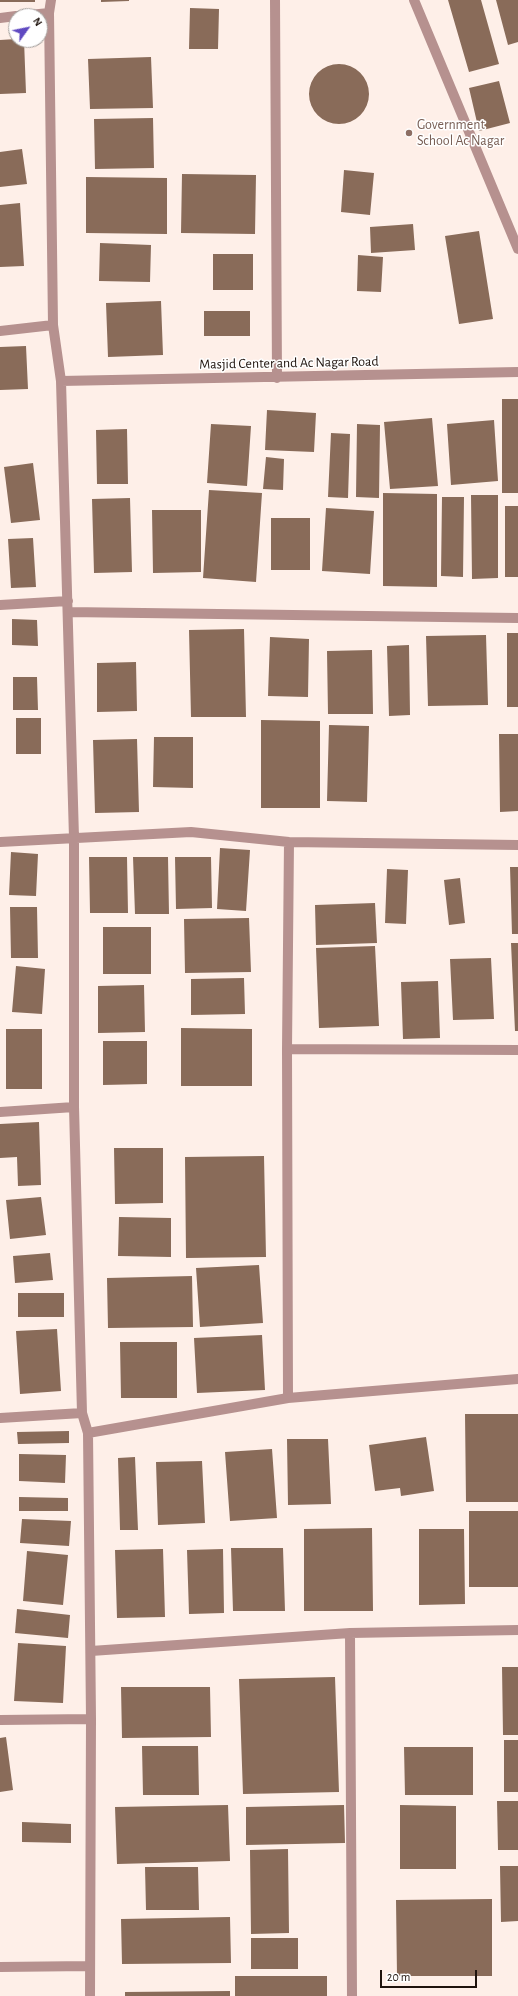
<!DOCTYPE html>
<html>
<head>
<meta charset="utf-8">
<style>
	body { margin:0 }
	#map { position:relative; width:518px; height:1996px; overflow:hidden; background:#feefe8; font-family:"Alegreya Sans",sans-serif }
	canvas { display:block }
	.north { position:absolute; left:8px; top:8px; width:40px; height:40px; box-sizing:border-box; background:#fff; border:1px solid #a5a19e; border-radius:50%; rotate:57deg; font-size:11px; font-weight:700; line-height:16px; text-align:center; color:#1f130d }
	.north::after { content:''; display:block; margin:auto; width:14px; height:18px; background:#5f49c1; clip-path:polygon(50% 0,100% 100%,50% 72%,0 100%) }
	.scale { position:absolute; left:380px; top:1970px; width:97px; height:18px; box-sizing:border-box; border:2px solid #1f130d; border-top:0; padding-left:5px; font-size:12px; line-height:14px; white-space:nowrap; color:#1f130d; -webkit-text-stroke:3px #fff; paint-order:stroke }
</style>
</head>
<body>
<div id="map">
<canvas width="518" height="1996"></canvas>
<div class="north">N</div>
<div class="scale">20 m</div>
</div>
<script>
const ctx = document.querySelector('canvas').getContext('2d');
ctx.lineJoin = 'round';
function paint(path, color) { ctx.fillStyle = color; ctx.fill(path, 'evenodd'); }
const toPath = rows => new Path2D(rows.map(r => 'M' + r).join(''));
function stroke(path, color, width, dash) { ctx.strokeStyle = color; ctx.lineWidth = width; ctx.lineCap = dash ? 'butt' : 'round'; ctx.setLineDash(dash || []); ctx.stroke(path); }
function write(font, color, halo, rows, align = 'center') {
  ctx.font = font + ' "Alegreya Sans",sans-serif'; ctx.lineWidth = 3; ctx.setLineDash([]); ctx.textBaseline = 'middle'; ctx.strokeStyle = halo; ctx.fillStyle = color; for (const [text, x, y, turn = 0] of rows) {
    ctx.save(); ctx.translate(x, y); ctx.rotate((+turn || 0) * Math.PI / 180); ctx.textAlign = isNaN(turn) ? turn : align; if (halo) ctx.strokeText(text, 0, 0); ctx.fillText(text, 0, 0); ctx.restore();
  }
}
paint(toPath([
	[0,0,35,0,35,2,0,2],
	[101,0,129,0,129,1,101,2],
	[448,0,481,0,499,64,469,72],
	[496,0,518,0,518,42,508,45],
	[190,8,219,9,218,49,189,49],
	[16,39,24,40,26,93,0,94,0,40],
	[151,57,153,108,90,109,88,59],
	'309 94a30 30 0 1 1 60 0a30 30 0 1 1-60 0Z',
	[499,81,510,123,479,131,469,88],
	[153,118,154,168,95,169,94,119],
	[22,149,27,184,0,187,0,152],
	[344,170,374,173,370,215,341,212],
	[182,174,256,175,255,234,181,233],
	[86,177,167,178,167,234,86,233],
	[20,203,24,266,0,267,0,205],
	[413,224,415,250,371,253,370,227],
	[479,231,493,319,459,324,445,236],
	[100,243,151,245,150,282,99,281],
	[213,254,253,254,253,290,213,290],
	[358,255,383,257,381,292,357,291],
	[161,301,163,355,108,357,106,303],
	[204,311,250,311,250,336,204,336],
	[26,346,28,389,0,390,0,347],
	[502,399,518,399,518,493,502,493],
	[267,410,316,413,314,452,265,450],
	[432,418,438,486,390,489,384,422],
	[494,420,498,481,451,485,447,424],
	[211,424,251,426,247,486,207,483],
	[357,424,380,425,379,498,356,497],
	[127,429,128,484,97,484,96,430],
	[331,433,350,434,348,498,328,497],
	[266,457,284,459,283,490,263,489],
	[33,463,40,520,11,523,4,467],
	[209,490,262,493,256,582,203,578],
	[383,493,437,494,437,587,383,586],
	[471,495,498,495,498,578,472,579],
	[442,497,464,497,463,577,441,576],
	[130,498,132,572,94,573,92,499],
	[505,506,518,506,518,577,505,577],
	[326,508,374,511,370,574,322,571],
	[152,510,201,510,201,572,153,573],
	[271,518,310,518,310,570,271,570],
	[33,538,36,587,11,588,8,539],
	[12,619,37,620,38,646,12,645],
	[244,629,246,717,191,717,189,630],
	[507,633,518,633,518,707,507,707],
	[486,635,488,705,428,706,426,636],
	[270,637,309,639,308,697,268,696],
	[409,645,410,715,389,716,387,646],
	[372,650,373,714,328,714,327,651],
	[136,662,137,711,97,712,97,663],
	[13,677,37,677,38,710,13,710],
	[16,718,41,718,41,754,16,754],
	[261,720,320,721,320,808,261,808],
	[329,725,369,726,367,802,327,801],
	[499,734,518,734,518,811,500,812],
	[154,737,193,737,193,788,153,787],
	[137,739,139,812,95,813,93,740],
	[220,848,250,850,246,911,217,909],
	[11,852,38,854,36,896,9,895],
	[89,857,127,857,128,913,90,913],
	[133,857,168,857,169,914,135,914],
	[175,857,211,857,212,908,176,909],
	[510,867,518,867,518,934,512,934],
	[387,869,408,870,406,924,385,923],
	[460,878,465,923,449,925,444,880],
	[375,903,377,943,316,945,315,905],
	[10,907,37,907,38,958,11,958],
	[249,918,251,972,185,973,184,919],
	[103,927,151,927,151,974,103,974],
	[511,943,518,943,518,1031,515,1031],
	[375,946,379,1026,319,1028,316,948],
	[491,958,494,1019,453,1020,450,959],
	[16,966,45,969,42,1014,12,1012],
	[244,978,245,1014,191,1015,191,979],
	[438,981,440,1038,403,1039,401,982],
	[144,985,145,1032,98,1033,98,986],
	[181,1028,252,1029,252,1086,181,1086],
	[6,1029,42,1029,42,1089,6,1089],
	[103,1041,147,1041,147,1084,103,1085],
	[39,1122,41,1185,18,1186,17,1157,0,1158,0,1124],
	[114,1148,163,1148,163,1203,115,1204],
	[264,1156,266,1257,186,1258,185,1157],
	[41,1197,46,1235,10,1239,6,1200],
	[119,1217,171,1218,171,1257,118,1256],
	[50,1253,53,1280,15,1283,13,1256],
	[259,1265,263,1323,200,1327,196,1268],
	[192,1276,193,1327,108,1328,107,1278],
	[18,1293,64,1293,64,1317,18,1317],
	[57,1329,61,1391,20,1394,16,1331],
	[262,1335,265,1390,197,1393,194,1338],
	[120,1342,177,1342,177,1398,121,1398],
	[465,1414,518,1414,518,1502,466,1502],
	[69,1431,69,1443,18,1444,17,1432],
	[426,1437,434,1491,401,1496,400,1488,375,1491,369,1445],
	[287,1439,328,1439,331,1504,288,1505],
	[272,1449,277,1518,230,1521,225,1452],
	[19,1454,66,1455,65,1483,19,1481],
	[135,1457,138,1530,120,1530,118,1458],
	[202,1461,205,1523,158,1525,156,1462],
	[19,1497,68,1498,68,1511,19,1511],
	[469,1511,518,1511,518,1587,469,1587],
	[22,1519,71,1521,69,1546,20,1543],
	[372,1528,373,1611,304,1611,304,1529],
	[419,1529,464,1529,465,1604,419,1605],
	[231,1548,283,1548,285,1611,233,1611],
	[163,1549,165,1617,117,1618,115,1550],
	[223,1549,224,1613,189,1614,187,1550],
	[27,1551,68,1555,63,1605,23,1601],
	[17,1609,70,1615,68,1638,15,1633],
	[18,1643,66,1646,63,1703,14,1701],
	[502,1667,518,1667,518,1735,503,1735],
	[335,1677,339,1792,243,1794,239,1679],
	[121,1687,210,1687,211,1737,122,1738],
	[6,1737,13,1790,0,1792,0,1738],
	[504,1740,518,1740,518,1792,504,1792],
	[142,1746,198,1746,199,1795,143,1795],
	[404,1747,473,1747,473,1795,405,1795],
	[497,1801,518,1801,518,1850,498,1850],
	[228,1805,230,1861,117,1864,115,1807],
	[344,1805,345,1843,246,1845,246,1807],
	[400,1805,456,1806,456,1869,400,1869],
	[22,1822,71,1824,71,1843,22,1842],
	[288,1849,289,1933,251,1934,250,1850],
	[500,1866,518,1866,518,1921,501,1922],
	[145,1867,198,1867,199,1910,146,1910],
	[492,1899,492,1976,397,1976,396,1900],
	[230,1917,231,1963,122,1964,121,1919],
	[251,1938,298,1938,298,1969,251,1969],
	[235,1976,327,1976,327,1996,235,1996],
	[230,1991,230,1996,125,1996,125,1992]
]), '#896b59');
stroke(toPath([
	[51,0,49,13,53,325,61,381,74,838,74,1107,82,1413,88,1433,91,1719,90,1996],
	[275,0,277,378],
	[414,0,518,249],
	[20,16,49,13],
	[0,18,16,16],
	[0,331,53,325],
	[61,381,518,372],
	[0,605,68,601],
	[68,612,518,618],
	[0,842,191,832,289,842,518,845],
	[287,1049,518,1050],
	[0,1112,74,1107],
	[288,1398,287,1049,289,842],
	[0,1418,82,1413],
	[88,1433,288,1398,518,1379],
	[350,1633,352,1996],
	[91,1651,350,1633,518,1630],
	[0,1720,91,1719],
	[0,1967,89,1966]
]), '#b6918f', 10);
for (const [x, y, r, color] of [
	[409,133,4,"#8d6e63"]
]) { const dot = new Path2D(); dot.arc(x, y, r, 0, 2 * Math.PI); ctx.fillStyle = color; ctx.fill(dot); stroke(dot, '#fff', 1.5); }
write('14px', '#785e54', '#fff', [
	["Government",417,125],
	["School Ac Nagar",417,141]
], 'left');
write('14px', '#1f130d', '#fff', [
	["Masjid Center and Ac Nagar Road",289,363,-1]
]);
</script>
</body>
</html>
